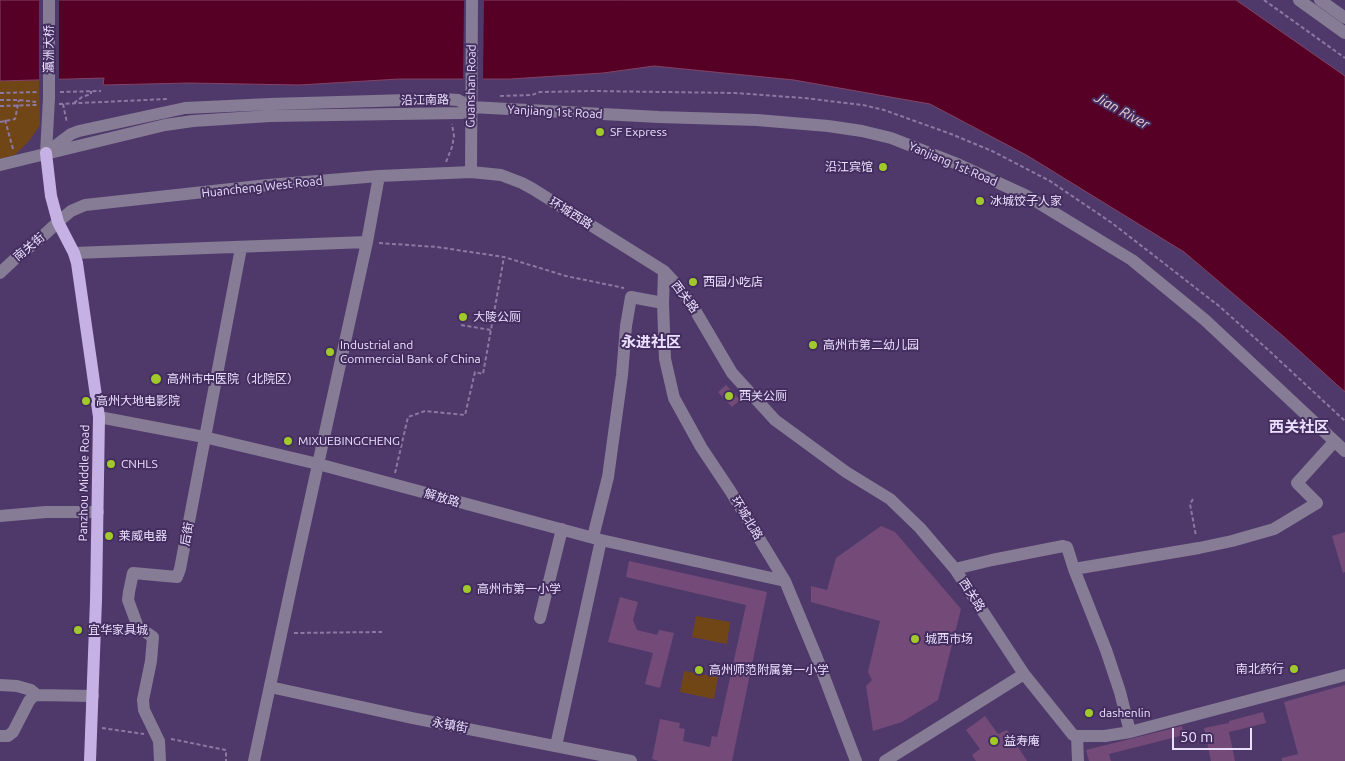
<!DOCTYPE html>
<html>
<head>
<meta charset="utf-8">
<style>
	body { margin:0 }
	#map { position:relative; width:1345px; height:761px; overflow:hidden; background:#4f396a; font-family:Ubuntu,sans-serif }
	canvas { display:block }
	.scale { position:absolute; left:1172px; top:728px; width:80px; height:22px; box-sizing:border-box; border:2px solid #ece0ff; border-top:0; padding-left:6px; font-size:15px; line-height:18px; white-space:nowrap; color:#ece0ff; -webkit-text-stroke:4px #442e5f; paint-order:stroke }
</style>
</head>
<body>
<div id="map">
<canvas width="1345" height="761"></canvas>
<div class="scale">50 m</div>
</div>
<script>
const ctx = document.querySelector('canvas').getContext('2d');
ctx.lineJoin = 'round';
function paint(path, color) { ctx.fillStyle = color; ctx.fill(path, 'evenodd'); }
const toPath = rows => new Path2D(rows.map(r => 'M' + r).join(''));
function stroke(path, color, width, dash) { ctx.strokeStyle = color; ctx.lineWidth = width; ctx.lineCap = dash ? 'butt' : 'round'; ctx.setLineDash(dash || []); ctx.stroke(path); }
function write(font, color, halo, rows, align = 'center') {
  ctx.font = font + ' Ubuntu,"Noto Sans SC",sans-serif'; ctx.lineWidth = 4; ctx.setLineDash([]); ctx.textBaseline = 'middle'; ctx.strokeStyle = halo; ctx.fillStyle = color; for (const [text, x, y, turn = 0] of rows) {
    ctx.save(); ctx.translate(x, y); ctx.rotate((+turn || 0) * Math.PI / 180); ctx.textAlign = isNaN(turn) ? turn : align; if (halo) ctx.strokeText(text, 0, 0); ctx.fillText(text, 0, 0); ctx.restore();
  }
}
paint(toPath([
	[39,80,40,125,29,141,15,155,0,159,0,81],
	[696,616,730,622,727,644,692,637],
	[684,671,718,677,714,699,680,692]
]), '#714617');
const water = toPath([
	[0,0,1236,0,1345,76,1345,392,1283,336,1184,252,1028,156,930,104,794,80,654,66,603,73,510,79,399,79,299,85,189,83,103,85,104,78,0,81,0,0]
]);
paint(water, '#550024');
stroke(water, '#824366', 1);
paint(toPath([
	[39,0,59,0,59,82,39,82],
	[464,0,484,0,483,82,463,82]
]), '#4f396a');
paint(toPath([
	[726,385,740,400,732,407,718,392],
	[881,526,895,532,961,609,938,700,902,722,873,731,866,686,872,680,868,672,880,621,811,602,811,586,827,590,836,558],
	[1345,532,1345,572,1343,573,1332,536],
	[629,561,767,592,732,761,659,761,652,759,660,719,680,723,679,728,685,729,683,741,710,747,712,736,717,737,746,605,626,577],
	[620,597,638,602,633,620,637,630,657,635,659,630,674,633,660,688,645,684,653,653,608,642],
	[1345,685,1345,761,1282,761,1282,758,1298,754,1284,702],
	[1263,712,1266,723,1229,732,1235,761,1211,761,1204,728,1229,723,1229,721],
	[985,716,998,734,1007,730,1027,761,976,761,972,755,980,749,966,730],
	[1182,726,1184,735,1109,754,1111,761,1089,761,1086,750]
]), '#744b78');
stroke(toPath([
	[1264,0,1345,58],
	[60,92,101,91],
	[0,93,38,92],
	[500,96,532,95,540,92,592,91,735,93,804,98,863,105,884,110,951,134,992,151,1050,181,1112,223,1219,306,1265,347,1345,421],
	[0,100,19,100,36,102],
	[74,103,82,97,91,94,91,91],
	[59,104,167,99],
	[63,104,67,123],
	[0,106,37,105],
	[5,120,13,149],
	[0,122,15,119,19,100],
	[446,162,452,147,454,136,452,124],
	[379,243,437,247,504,257,566,276,624,288],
	[461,325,491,330],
	[395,473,408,417,425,411,465,415,475,372,483,374,504,257],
	[1193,499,1190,504,1196,536],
	[294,633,382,632],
	[102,728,144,734],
	[171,739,226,750,226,761]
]), '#8b79a3', 2, [4, 2.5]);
stroke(toPath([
	[1299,0,1345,33],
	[1320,0,1345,18],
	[46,153,71,134,79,131,185,108,270,104,443,99,458,100,471,107,659,117,757,120,828,126,862,131,891,138,955,163,1027,196,1132,260,1205,320,1345,451],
	[46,153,49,98],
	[0,165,165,125,193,121,270,116,461,113,471,107],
	[471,172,472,0],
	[74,253,367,242],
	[664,271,663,303,665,359,674,398,701,447,731,492,785,581,817,658,856,761],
	[0,273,17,257,44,235,58,222,71,211,85,205,268,185,379,176,471,172,501,175,522,183,533,189,664,271,678,286,692,305,732,373,775,420,846,472,890,499,920,528,955,569,1024,674,1073,735,1077,736,1105,736,1130,732,1345,675],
	[99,417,204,437,318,464,601,540,785,581],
	[0,516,46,512,98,512],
	[593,537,608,477,622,375,626,326,631,297,663,303],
	[955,569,992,560,1063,546,1067,547,1074,569,1106,650,1120,692,1130,732],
	[1074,569,1199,548,1232,541,1274,529,1317,503,1297,483,1334,442],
	[540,618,562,529],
	[0,685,17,686,31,690,37,695,93,696],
	[270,687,412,718,631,761],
	[0,736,8,736,13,732,29,701,35,694],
	[1077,736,1078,761],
	[556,746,601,540],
	[160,761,159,741,144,710,143,700,151,661,153,637,138,627,128,600,129,592,133,573,177,577,180,569,241,248],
	[254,761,293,578,367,242,379,176],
	[885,761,1024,674]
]), '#867c95', 12);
stroke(toPath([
	[46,153,51,196,58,222,74,253,77,263,99,417,96,600,90,761]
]), '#c5b1e3', 12);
stroke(toPath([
	[49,98,49,0]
]), '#867c95', 12);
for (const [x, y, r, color] of [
	[600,132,5,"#a1c92a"],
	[883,167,5,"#a1c92a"],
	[980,201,5,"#a1c92a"],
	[693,282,5,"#a1c92a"],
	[463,317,5,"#a1c92a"],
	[813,345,5,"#a1c92a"],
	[330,352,5,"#a1c92a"],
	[156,379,6,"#a1c92a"],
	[729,396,5,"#a1c92a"],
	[86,401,5,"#a1c92a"],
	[288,441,5,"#a1c92a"],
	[111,464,5,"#a1c92a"],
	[109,536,5,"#a1c92a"],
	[467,589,5,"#a1c92a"],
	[78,630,5,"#a1c92a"],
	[915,639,5,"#a1c92a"],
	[1294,669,5,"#a1c92a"],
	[699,670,5,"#a1c92a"],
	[1089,713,5,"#a1c92a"],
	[994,741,5,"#a1c92a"]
]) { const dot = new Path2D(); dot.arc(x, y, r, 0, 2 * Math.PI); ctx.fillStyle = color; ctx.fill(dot); stroke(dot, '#442e5f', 2); }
write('12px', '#ece0ff', '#442e5f', [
	["瀛洲大桥",49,49,-90],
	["Guanshan Road",471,86,-89],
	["沿江南路",425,100,-1],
	["Yanjiang 1st Road",555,112,3],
	["Yanjiang 1st Road",953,164,23],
	["Huancheng West Road",262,187,-6],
	["环城西路",571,213,32],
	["南关街",29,247,-40],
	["西关路",685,297,53],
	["Panzhou Middle Road",84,483,-89],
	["解放路",442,498,16],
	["环城北路",747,518,59],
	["后街",187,534,-80],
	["西关路",972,595,57],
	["永镇街",450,725,11]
]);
write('12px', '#ece0ff', '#442e5f', [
	["SF Express",610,132],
	["沿江宾馆",873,167,"right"],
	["冰城饺子人家",990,201],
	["西园小吃店",703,282],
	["大陵公厕",473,317],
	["Industrial and",340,345],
	["Commercial Bank of China",340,359],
	["高州市第二幼儿园",823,345],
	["高州市中医院（北院区）",167,379],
	["西关公厕",739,396],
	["高州大地电影院",96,401],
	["MIXUEBINGCHENG",298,441],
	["CNHLS",121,464],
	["莱威电器",119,536],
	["高州市第一小学",477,589],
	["宜华家具城",88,630],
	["城西市场",925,639],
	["南北药行",1284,669,"right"],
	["高州师范附属第一小学",709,670],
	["dashenlin",1099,713],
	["益寿庵",1004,741]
], 'left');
write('italic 14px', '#edced4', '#442e5f', [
	["Jian River",1122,111,29]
]);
write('bold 15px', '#ece0ff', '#442e5f', [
	["永进社区",651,342],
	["西关社区",1299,427]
]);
</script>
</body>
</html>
